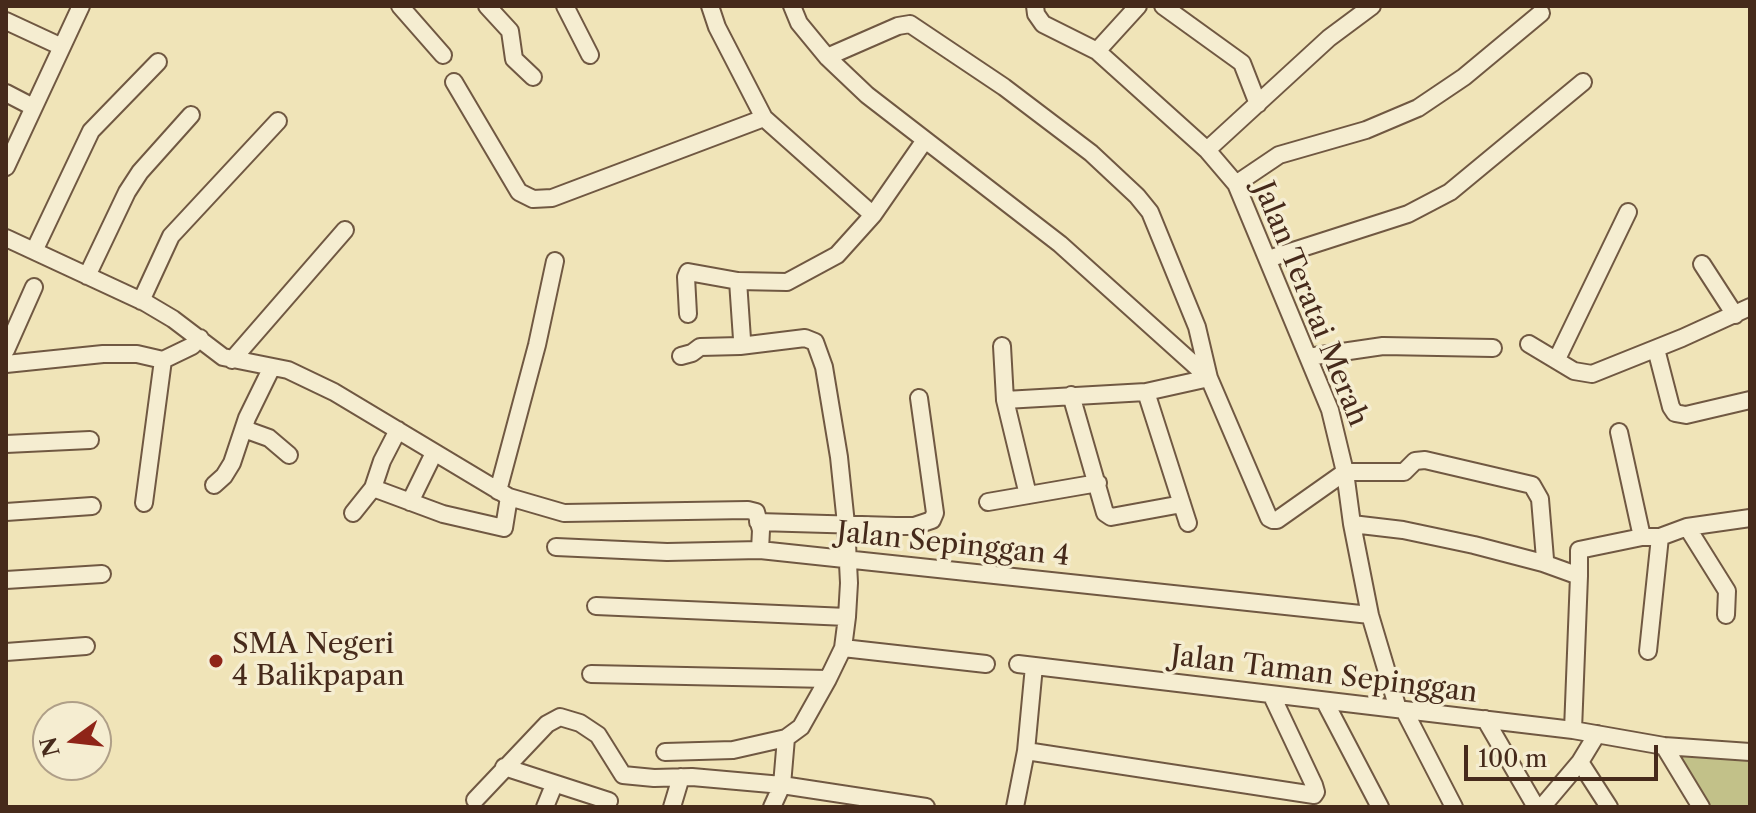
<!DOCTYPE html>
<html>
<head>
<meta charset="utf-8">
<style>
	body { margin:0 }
	#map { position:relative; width:1756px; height:813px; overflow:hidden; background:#f0e4b8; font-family:"Libre Caslon Text",serif }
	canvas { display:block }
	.frame { position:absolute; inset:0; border:8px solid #462a1b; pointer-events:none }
	.north { position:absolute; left:32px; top:701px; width:80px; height:80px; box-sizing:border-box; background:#f5edd1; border:2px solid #af9f88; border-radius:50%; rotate:255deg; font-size:22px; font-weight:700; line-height:32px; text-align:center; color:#462a1b }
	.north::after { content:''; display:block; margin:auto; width:28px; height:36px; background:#8f2418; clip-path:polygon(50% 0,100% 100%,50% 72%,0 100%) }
	.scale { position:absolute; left:1464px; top:745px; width:194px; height:36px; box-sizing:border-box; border:4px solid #462a1b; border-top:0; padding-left:10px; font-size:24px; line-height:28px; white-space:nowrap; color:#462a1b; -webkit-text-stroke:6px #f5edd1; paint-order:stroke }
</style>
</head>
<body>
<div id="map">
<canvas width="1756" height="813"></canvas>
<div class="frame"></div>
<div class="north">N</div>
<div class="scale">100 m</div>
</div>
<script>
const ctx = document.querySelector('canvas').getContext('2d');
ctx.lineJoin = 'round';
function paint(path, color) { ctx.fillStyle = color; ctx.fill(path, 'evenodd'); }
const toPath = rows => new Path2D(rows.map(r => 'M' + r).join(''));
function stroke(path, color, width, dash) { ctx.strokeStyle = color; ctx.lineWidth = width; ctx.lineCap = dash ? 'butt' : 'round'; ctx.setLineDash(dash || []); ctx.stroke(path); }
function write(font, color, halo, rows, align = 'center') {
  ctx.font = font + ' "Libre Caslon Text",serif'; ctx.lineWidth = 7; ctx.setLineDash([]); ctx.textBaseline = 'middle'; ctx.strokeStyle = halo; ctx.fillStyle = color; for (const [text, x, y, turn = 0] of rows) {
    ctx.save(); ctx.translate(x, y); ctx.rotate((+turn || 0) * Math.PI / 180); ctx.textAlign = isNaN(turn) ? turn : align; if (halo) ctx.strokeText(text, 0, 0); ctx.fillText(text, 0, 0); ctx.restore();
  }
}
paint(toPath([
	[1676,754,1750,759,1750,807,1709,807]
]), '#c2c189');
const minor = toPath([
	[400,6,443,55],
	[487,6,510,31,514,59,533,77],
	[565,6,590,55],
	[710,6,717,27,764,118],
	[792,6,799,23,827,57,867,95,1060,244,1209,378,1269,518,1273,520,1277,520,1345,472,1404,472,1415,461,1425,460,1532,485,1540,499,1545,559,1543,563,1474,545,1403,530,1352,524],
	[1035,6,1036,14,1043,24,1097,51,1207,150,1236,184,1330,410,1345,472,1352,524,1370,615,1398,709],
	[1163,6,1242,63,1258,104],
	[6,21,62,47],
	[1097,51,1138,6],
	[827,57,898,26,910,24,1004,87,1091,153,1137,196,1150,212,1197,327,1209,378,1146,392,1005,400],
	[454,82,519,192,533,199,552,198,764,118,873,215],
	[6,93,33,107],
	[1207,150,1329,38,1372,6],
	[6,167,81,6],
	[1236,184,1279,155,1366,130,1418,108,1464,77,1541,13],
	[6,238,146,303,173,319,223,357,288,370,334,392,509,497,564,513,748,510,756,512,761,530,760,550],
	[35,249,91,131,158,62],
	[1268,259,1408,214,1450,192,1583,82],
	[1702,264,1735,315],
	[87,276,127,192,140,172,191,115],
	[738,281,742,339,740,346],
	[141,301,171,236,278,121],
	[688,314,686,277,688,272,738,281,787,282,837,255,873,215,925,140],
	[1529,344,1574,371,1592,374,1682,338,1750,307],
	[1002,346,1005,400,1028,495],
	[1656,349,1671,407,1675,413,1686,415,1750,400],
	[6,350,34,287],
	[1308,357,1383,346,1493,348],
	[1557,359,1628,212],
	[232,360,345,230],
	[6,364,103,354,137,354,163,360,192,346,200,338],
	[1146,392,1188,523],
	[1071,395,1105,513,1111,517,1182,504],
	[244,429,269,438,289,455],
	[1619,432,1642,537],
	[6,444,90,440],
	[214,485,224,476,232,463,247,418,272,367],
	[373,488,443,514,504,528,509,497],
	[498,491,537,345,555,261],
	[410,502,434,453],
	[988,502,1098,483],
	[144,503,163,360],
	[6,512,92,506],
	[353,513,373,488,382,461,398,430],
	[758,522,896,526,914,526,932,520,935,513,919,398],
	[1687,527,1727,591,1726,615],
	[556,547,667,552,760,550,1370,615],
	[1543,563,1579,576,1573,730],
	[1579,576,1579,550,1642,537,1660,537,1687,527,1750,518],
	[6,580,102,574],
	[596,606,847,617],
	[843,648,986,664],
	[1648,651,1660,537],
	[6,652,86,646],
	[1018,664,1573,730,1664,746,1750,752],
	[591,674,828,679],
	[1325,702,1380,807],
	[1405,712,1454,807],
	[1485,719,1536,807],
	[1664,746,1701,807],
	[1026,751,1314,795,1316,792,1314,785,1272,696],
	[665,752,733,750,786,738],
	[1580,762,1609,807],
	[504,767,609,801],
	[475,800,547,724,560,717,580,723,598,735,623,775,654,778,692,777,782,785,786,738,801,727,828,679,843,648,847,617,849,583,846,524,839,457,824,367,815,342,805,338,740,346,700,347,692,353,681,356],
	[545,807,554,785],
	[672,807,681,777],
	[772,807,782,785,926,807],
	[1015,807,1026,751,1034,666],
	[1542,807,1580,762,1597,734]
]);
stroke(minor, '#705842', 20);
stroke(minor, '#f5edd1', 16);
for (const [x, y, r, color] of [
	[216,661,8,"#8f2418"]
]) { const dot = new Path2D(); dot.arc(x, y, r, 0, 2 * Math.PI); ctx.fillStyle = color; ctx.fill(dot); stroke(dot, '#f5edd1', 3); }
write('28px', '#462a1b', '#f5edd1', [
	["Jalan Teratai Merah",1310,304,68],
	["Jalan Sepinggan 4",953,545,6],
	["Jalan Taman Sepinggan",1324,675,7]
]);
write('28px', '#462a1b', '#f5edd1', [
	["SMA Negeri",232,645],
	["4 Balikpapan",232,677]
], 'left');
</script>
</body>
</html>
